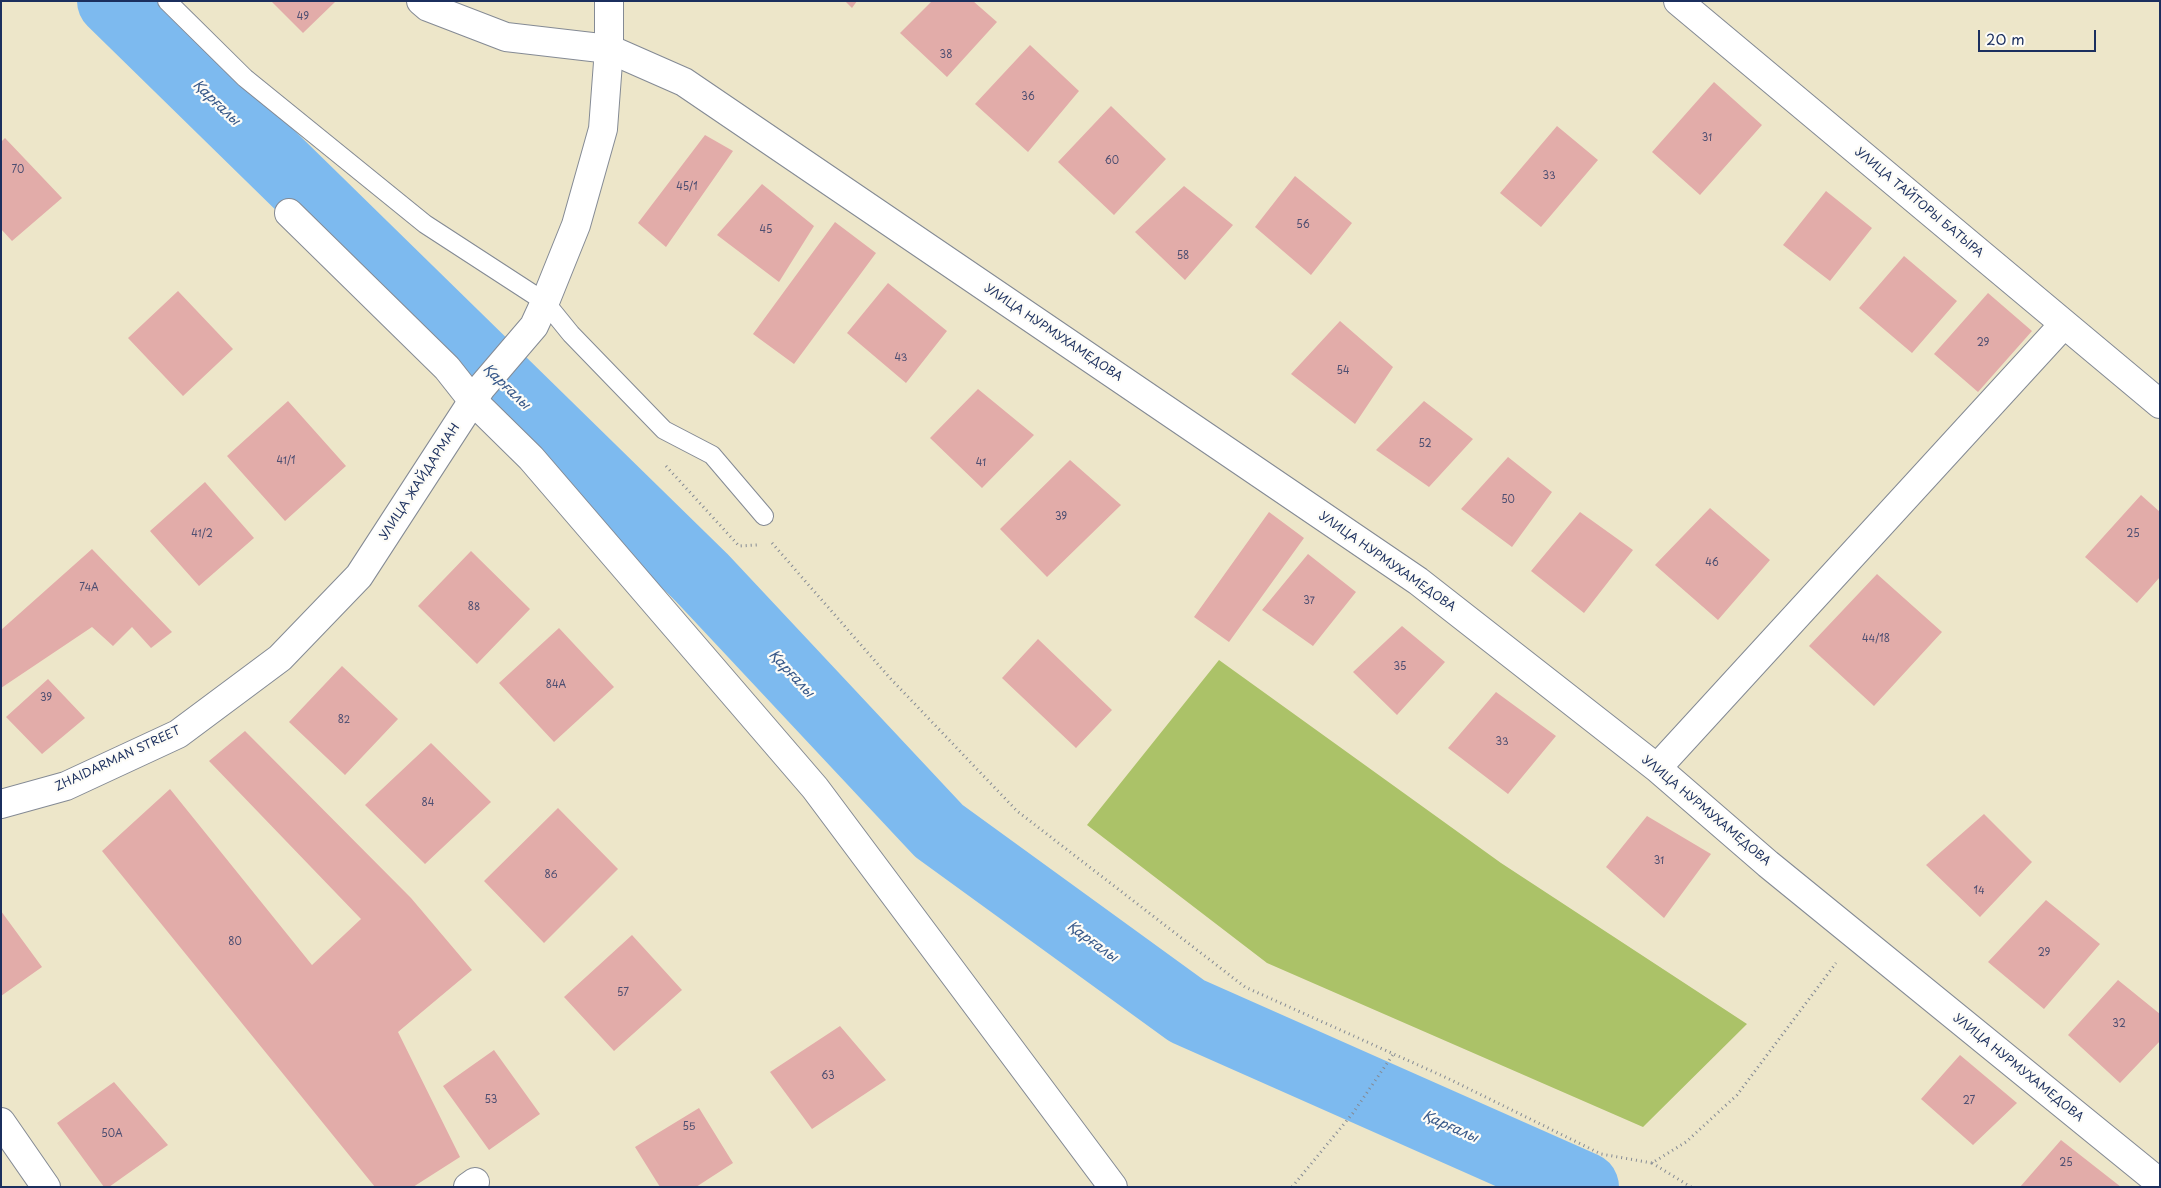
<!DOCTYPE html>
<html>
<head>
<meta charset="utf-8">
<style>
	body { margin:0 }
	#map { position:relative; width:2161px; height:1188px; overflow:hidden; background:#ede6c9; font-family:"Playpen Sans",sans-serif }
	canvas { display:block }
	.frame { position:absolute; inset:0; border:2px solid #1b2f5e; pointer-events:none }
	.scale { position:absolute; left:1978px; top:30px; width:118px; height:22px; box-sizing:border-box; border:2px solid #1b2f5e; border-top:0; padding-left:6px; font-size:15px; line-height:18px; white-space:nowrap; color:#1b2f5e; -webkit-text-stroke:4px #fdfcf7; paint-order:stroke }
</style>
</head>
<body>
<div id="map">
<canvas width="2161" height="1188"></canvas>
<div class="frame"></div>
<div class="scale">20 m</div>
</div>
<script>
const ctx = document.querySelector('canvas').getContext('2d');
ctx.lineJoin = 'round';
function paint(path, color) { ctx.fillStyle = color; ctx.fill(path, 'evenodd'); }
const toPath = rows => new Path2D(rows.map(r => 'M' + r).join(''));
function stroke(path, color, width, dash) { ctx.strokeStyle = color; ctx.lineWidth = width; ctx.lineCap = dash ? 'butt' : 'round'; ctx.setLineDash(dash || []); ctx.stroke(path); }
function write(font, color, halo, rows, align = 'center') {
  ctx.font = font + ' "Playpen Sans",sans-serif'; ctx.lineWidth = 4.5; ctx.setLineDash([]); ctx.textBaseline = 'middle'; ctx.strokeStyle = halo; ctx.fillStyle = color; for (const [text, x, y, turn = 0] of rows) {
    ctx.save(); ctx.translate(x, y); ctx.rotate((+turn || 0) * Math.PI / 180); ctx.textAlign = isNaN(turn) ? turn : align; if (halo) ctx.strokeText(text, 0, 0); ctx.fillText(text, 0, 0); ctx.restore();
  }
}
paint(toPath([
	[1219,660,1501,863,1747,1024,1643,1127,1267,963,1087,825]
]), '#abc268');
stroke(toPath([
	[112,1,702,578,939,831,1187,1011,1584,1187]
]), '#7dbaef', 70);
paint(toPath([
	[271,1,336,1,303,33],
	[845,1,857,1,852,8],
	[932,1,973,1,997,22,947,77,900,33],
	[1030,45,1079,91,1028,152,975,104],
	[1714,82,1762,125,1700,195,1652,152],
	[1111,106,1166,159,1114,215,1058,162],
	[1557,126,1598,160,1541,227,1500,193],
	[705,135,733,151,666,247,638,223],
	[5,138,62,198,12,241,1,229,1,142],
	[1295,176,1352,223,1311,275,1255,227],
	[762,184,814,226,779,282,717,235],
	[1184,186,1233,225,1185,280,1135,232],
	[1826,191,1872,228,1830,281,1783,245],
	[835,222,876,253,794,364,753,334],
	[1904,256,1957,301,1912,353,1859,308],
	[888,283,947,331,906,383,847,333],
	[178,291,233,349,183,396,128,338],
	[1988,293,2032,331,1978,392,1934,354],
	[1340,321,1393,367,1355,424,1291,374],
	[978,389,1034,435,982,488,930,438],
	[288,401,346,466,285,521,227,456],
	[1424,401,1473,439,1429,487,1376,450],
	[1508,457,1552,492,1512,547,1461,509],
	[1070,460,1121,505,1047,577,1000,529],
	[205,482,254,538,199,586,150,531],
	[2141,495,2160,512,2160,577,2137,603,2085,557],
	[1710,508,1770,560,1718,620,1655,565],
	[1269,512,1304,538,1229,642,1194,617],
	[1580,512,1633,550,1584,613,1531,571],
	[92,549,172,632,151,648,132,627,113,646,92,627,1,688,1,630],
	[471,551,530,609,477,664,418,606],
	[1308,554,1356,592,1313,646,1262,610],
	[1877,574,1942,632,1874,706,1809,646],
	[1402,626,1445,662,1397,715,1353,672],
	[559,628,614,687,554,742,499,683],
	[1038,639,1112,710,1076,748,1002,678],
	[342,666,398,719,345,775,289,722],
	[48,679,85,718,42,754,6,717],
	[1496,692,1556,736,1508,794,1448,748],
	[245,731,411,898,472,970,398,1032,460,1157,413,1187,375,1187,102,851,170,789,312,965,361,919,209,761],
	[431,743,491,802,425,864,365,805],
	[558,808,618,869,544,943,484,881],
	[1984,814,2032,862,1980,917,1926,865],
	[1647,816,1711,854,1664,918,1606,867],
	[2046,900,2100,944,2044,1009,1988,962],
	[1,911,42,967,1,996],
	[632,935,682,990,614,1051,564,997],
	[2118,980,2160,1014,2160,1041,2120,1083,2068,1035],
	[840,1026,886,1080,812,1129,770,1072],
	[494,1050,540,1114,489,1150,443,1086],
	[1960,1055,2017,1103,1973,1145,1921,1099],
	[114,1082,168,1145,109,1187,104,1187,57,1123],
	[699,1108,733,1163,696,1187,660,1187,635,1147],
	[2061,1140,2121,1187,2020,1187]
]), '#e2aca9');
const lane = toPath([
	[167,1,245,78,425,224,545,302,571,334,664,430,712,455,764,516]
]);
const street = toPath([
	[1678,1,2160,404],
	[609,49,684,82,1418,581,1657,768,1768,864,2160,1183],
	[289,213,447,368,473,401,531,458,815,788,1113,1187],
	[1657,768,2064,324],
	[1,1122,46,1187],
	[468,1187,475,1182]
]);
const secondary = toPath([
	[421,1,428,7,506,37,609,49],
	[1,804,66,786,178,734,280,658,359,576,481,388,534,326,545,302,576,225,603,129,609,49,609,1]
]);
stroke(lane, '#848a94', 20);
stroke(street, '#848a94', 30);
stroke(secondary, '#848a94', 30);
stroke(toPath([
	[666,466,739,546,757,545],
	[772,543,889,677,1017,811,1245,987,1447,1078,1601,1154,1652,1163,1686,1142,1737,1095,1836,963],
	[1652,1163,1691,1187],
	[1292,1187,1353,1113,1394,1053]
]), '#848a94', 3, [1, 4]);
stroke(lane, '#fff', 18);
stroke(street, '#fff', 28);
stroke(secondary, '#fff', 28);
write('10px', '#4d4e71', null, [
	["49",303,17],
	["38",946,55],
	["36",1028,97],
	["31",1707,138],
	["60",1112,161],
	["70",18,170],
	["33",1549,176],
	["45/1",687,187],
	["56",1303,225],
	["45",766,230],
	["58",1183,256],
	["29",1983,343],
	["43",901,358],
	["54",1343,371],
	["52",1425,444],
	["41/1",286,461],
	["41",981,463],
	["50",1508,500],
	["39",1061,517],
	["41/2",202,534],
	["25",2133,534],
	["46",1712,563],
	["74А",89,588],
	["37",1309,601],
	["88",474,607],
	["44/18",1876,639],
	["35",1400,667],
	["84А",556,685],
	["39",46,698],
	["82",344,720],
	["33",1502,742],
	["84",428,803],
	["31",1659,861],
	["86",551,875],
	["14",1979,891],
	["80",235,942],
	["29",2044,953],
	["57",623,993],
	["32",2119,1024],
	["63",828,1076],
	["53",491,1100],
	["27",1969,1101],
	["55",689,1127],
	["50А",112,1134],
	["25",2066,1163]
]);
write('12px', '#1b2f5e', '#fdfcf7', [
	["УЛИЦА ТАЙТОРЫ БАТЫРА",1919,203,40],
	["УЛИЦА НУРМУХАМЕДОВА",1053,333,34],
	["УЛИЦА ЖАЙДАРМАН",420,482,-57],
	["УЛИЦА НУРМУХАМЕДОВА",1387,562,35],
	["ZHAIDARMAN STREET",118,759,-25],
	["УЛИЦА НУРМУХАМЕДОВА",1706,811,40],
	["УЛИЦА НУРМУХАМЕДОВА",2018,1068,39]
]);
write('italic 14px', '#38598a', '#fdfcf7', [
	["Қарғалы",216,103,44],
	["Қарғалы",506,387,44],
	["Қарғалы",791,674,47],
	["Қарғалы",1092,942,36],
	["Қарғалы",1450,1127,24]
]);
</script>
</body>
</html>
